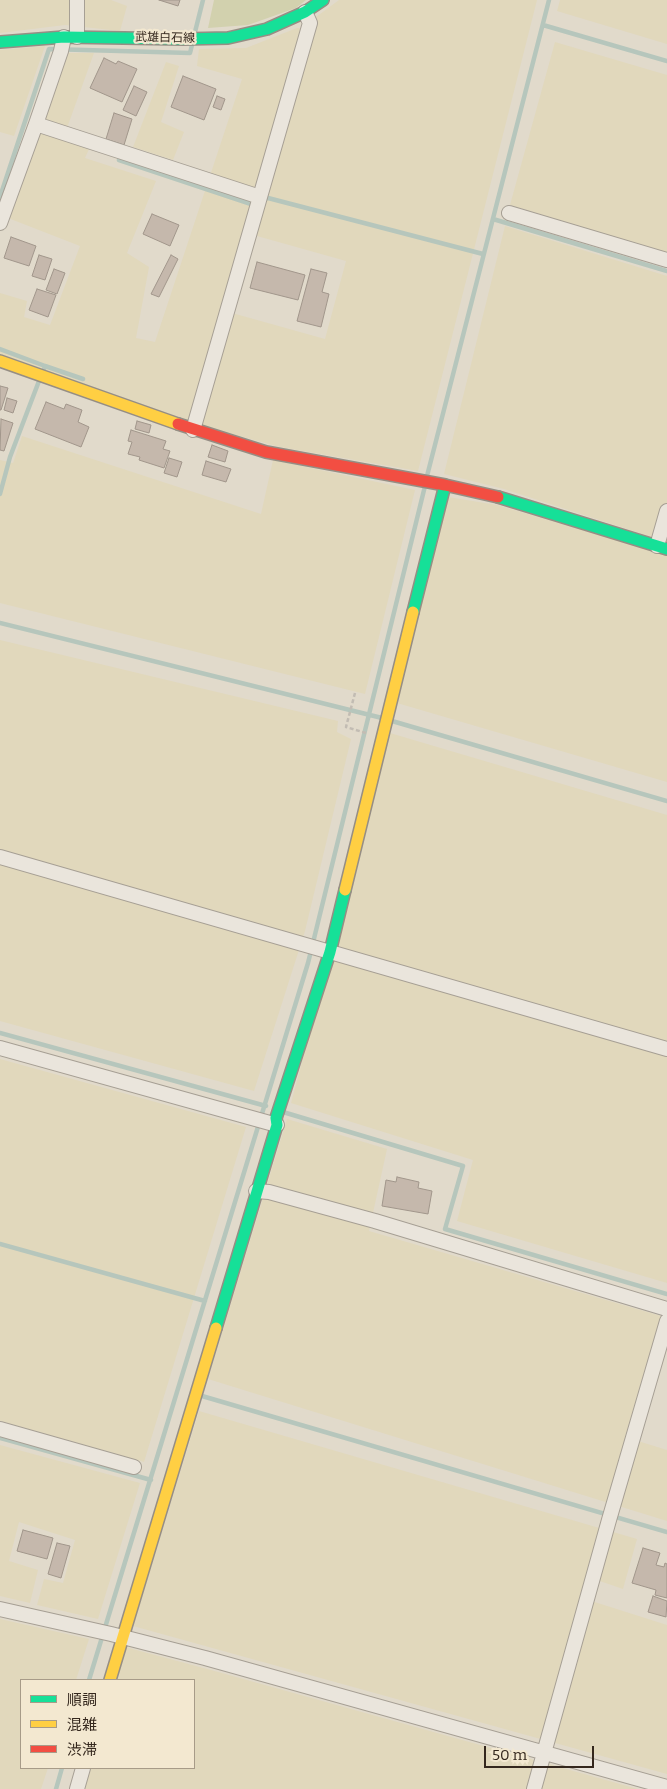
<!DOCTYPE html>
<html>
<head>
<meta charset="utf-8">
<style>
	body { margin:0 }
	#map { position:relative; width:667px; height:1789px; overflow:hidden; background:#e1dacb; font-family:Bitter,"Noto Sans JP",serif }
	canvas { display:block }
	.legend { position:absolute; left:20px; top:1679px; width:175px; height:90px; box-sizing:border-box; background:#f3e8d0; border:1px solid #a79b88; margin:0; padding:6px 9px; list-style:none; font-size:15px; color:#34271d }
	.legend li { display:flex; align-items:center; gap:10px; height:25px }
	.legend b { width:25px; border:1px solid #a79b88 }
	.scale { position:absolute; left:484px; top:1746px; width:110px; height:22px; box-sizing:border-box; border:2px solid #34271d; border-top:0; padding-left:6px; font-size:15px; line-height:18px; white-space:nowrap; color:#34271d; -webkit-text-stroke:4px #f3e8d0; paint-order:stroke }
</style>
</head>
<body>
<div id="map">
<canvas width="667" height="1789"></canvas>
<ul class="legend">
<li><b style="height:6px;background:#16e098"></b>順調</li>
<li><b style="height:6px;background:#ffcf43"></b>混雑</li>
<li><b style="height:6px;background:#f24e42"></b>渋滞</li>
</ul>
<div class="scale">50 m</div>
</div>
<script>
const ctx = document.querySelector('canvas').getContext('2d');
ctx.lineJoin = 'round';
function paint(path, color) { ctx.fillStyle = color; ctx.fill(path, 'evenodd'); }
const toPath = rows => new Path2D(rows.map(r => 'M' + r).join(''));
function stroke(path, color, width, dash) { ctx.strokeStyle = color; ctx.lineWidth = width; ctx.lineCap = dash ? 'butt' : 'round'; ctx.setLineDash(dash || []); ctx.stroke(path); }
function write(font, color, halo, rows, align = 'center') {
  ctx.font = font + ' Bitter,"Noto Sans JP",serif'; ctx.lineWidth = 4.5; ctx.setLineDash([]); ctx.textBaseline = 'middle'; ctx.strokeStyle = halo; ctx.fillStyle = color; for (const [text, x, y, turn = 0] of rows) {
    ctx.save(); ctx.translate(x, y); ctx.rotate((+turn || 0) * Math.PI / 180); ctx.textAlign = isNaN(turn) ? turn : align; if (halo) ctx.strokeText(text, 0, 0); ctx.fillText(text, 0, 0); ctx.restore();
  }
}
paint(toPath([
	[0,0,111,0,127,6,120,31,65,25,0,33],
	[339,0,537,0,418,471,280,447,199,425,0,354,0,293,27,301,24,317,50,325,80,246,8,218,68,53,94,53,63,139,90,147,85,158,156,181,127,253,149,267,136,338,155,342,242,79,197,66,199,49,246,48,297,28,313,28,316,17],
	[257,236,346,261,325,339,232,313],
	[560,0,667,0,667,44,557,11],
	[555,42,667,75,667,253,510,205],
	[45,46,14,136,0,132,0,50],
	[166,62,179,66,161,122,184,132,173,160,133,147],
	[505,226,667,276,667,542,504,489,444,474],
	[22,436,261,514,273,460,415,490,365,694,0,603,0,460,13,463],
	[448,497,497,505,667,555,667,782,397,703],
	[0,640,338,721,337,732,351,739,305,931,254,1091,0,1021],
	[390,733,667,815,667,1283,457,1221,473,1160,291,1103],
	[0,1059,246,1127,144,1462,0,1421],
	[287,1119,387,1149,369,1231,661,1316,625,1437,667,1450,667,1521,208,1379],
	[199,1411,637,1539,623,1589,588,1577,582,1598,667,1625,667,1774,133,1626],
	[0,1445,140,1483,98,1619,37,1605,44,1579,63,1583,75,1540,19,1522,9,1561,38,1570,30,1603,0,1596],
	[0,1619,89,1639,76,1680,21,1680,21,1768,48,1768,41,1789,0,1789],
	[125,1647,211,1670,638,1789,81,1789,87,1768,194,1768,194,1680,115,1680]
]), '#e1d8bc');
paint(toPath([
	[214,0,306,0,296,8,248,25,208,28]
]), '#d2d1ae');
stroke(toPath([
	[543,25,667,61],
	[195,32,203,0],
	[119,160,251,204,255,203],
	[0,197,49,49,190,53,192,45],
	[263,200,268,198,483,254],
	[493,219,667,271],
	[0,349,45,366,43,372],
	[45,366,83,379],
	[427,476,549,0],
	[0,494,10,457,39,381],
	[0,623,382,718],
	[392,721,667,801],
	[0,1033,266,1106],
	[283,1112,463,1166,445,1229,667,1294],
	[0,1244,205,1301],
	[202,1396,667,1532],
	[0,1438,151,1480],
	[89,1680,308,963,425,486],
	[56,1789,62,1768]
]), '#b6c6bc', 4.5);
const building = toPath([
	[159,0,180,0,178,6,159,0],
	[104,58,116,64,118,61,137,69,122,102,90,88,104,58],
	[183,76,216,89,204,120,171,107,183,76],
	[134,86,147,92,136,116,123,110,134,86],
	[217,96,225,99,221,110,213,107,217,96],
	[114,113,132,119,124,145,106,139,114,113],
	[152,214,179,225,170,246,143,234,152,214],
	[11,237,36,246,29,266,4,258,11,237],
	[39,255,52,259,45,280,32,276,39,255],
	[171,255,178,259,159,297,151,294,171,255],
	[257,262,305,275,298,300,250,288,257,262],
	[54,269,65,273,57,294,46,290,54,269],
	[311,269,327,273,322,292,329,294,321,327,297,321,311,269],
	[37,289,56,295,48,317,29,310,37,289],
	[0,386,8,388,1,410,0,410,0,386],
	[7,398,17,401,13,413,4,410,7,398],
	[46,402,64,409,66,404,82,410,78,422,89,427,81,447,35,429,46,402],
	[1,419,13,423,4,451,0,450,1,419],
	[137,421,151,425,149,433,135,429,137,421],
	[131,430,166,441,163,449,170,451,164,468,139,460,140,457,128,454,132,442,128,441,131,430],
	[212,445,228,451,225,462,208,457,212,445],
	[169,458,182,462,177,477,164,473,169,458],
	[206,461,231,469,226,482,202,475,206,461],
	[397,1177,419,1182,418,1188,432,1191,428,1214,382,1206,386,1180,396,1182,397,1177],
	[23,1530,53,1538,47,1559,17,1551,23,1530],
	[57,1543,70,1546,61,1578,48,1574,57,1543],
	[643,1548,660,1553,656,1565,664,1567,665,1563,667,1564,667,1598,655,1595,656,1590,632,1583,643,1548],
	[653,1596,667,1601,666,1617,648,1612,653,1596]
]);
paint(building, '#c5b8ac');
stroke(building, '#a1968b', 1);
const street = toPath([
	[77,0,77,37],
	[36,124,260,197],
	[509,213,667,260],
	[0,223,36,124,61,51,64,37],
	[193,430,310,23,305,12],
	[657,546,667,511],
	[0,857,667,1049],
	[0,1048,277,1125],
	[256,1191,269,1192,375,1221,667,1309],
	[0,1429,134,1467],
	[0,1609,111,1634,205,1658,667,1787],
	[77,1789,83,1768],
	[534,1789,609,1520,667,1321]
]);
const fast = toPath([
	[0,42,64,37,183,39,228,38,267,29,305,12,323,0],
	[498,497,667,549],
	[413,612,445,485],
	[216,1328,277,1125,276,1118,330,952,345,890]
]);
const slow = toPath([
	[0,361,178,424],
	[345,890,413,612],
	[110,1680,216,1328]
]);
const jam = toPath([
	[178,424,266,452,445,485,498,497]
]);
stroke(street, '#a69f94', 16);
stroke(fast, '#968e84', 14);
stroke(slow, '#968e84', 14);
stroke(jam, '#968e84', 14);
stroke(toPath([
	[355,693,346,727,366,733]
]), '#c2bcb3', 2.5, [4, 2.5]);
stroke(street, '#eae5dc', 14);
stroke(fast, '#16e098', 11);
stroke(slow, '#ffcf43', 11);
stroke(jam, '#f24e42', 11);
write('12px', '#34271d', '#f3e8d0', [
	["武雄白石線",165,38,1]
]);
</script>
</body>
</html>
